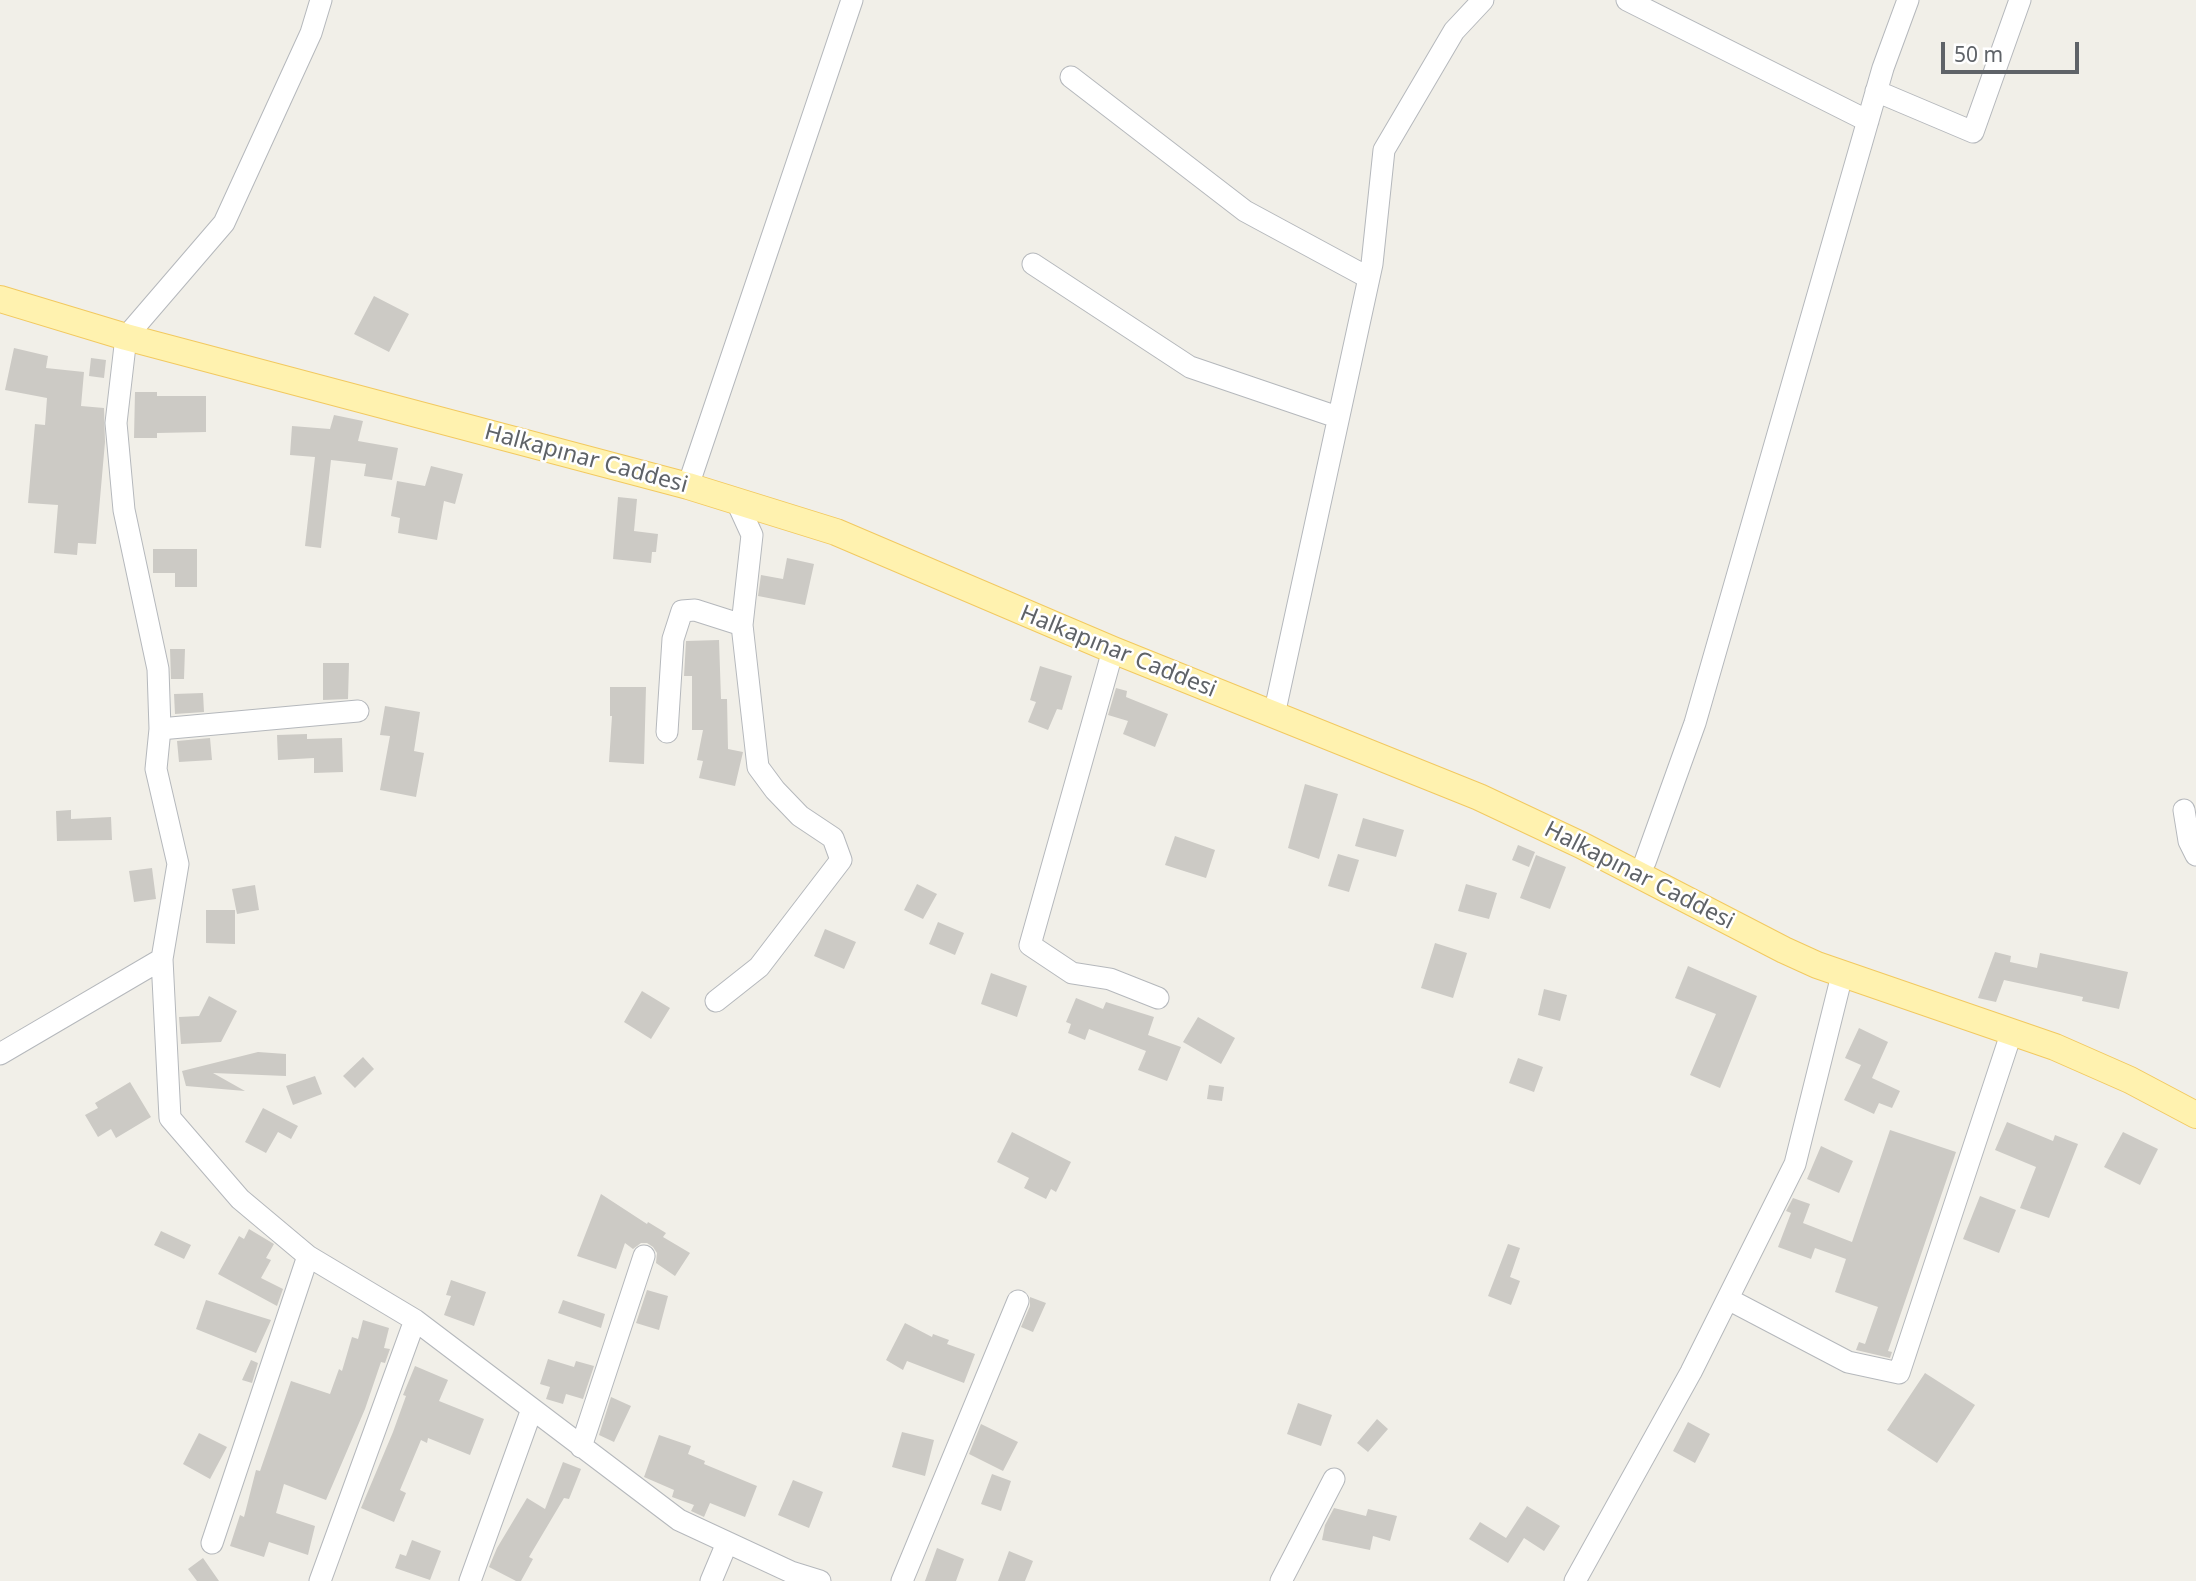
<!DOCTYPE html>
<html>
<head>
<meta charset="utf-8">
<style>
	body { margin:0 }
	#map { position:relative; width:2196px; height:1581px; overflow:hidden; background:#f1efe8; font-family:"Noto Sans",sans-serif }
	canvas { display:block }
	.scale { position:absolute; left:1941px; top:42px; width:138px; height:32px; box-sizing:border-box; border:4px solid #5f6368; border-top:0; padding-left:9px; font-size:21px; line-height:24px; white-space:nowrap; color:#5f6368; -webkit-text-stroke:5px #fff; paint-order:stroke }
</style>
</head>
<body>
<div id="map">
<canvas width="2196" height="1581"></canvas>
<div class="scale">50 m</div>
</div>
<script>
const ctx = document.querySelector('canvas').getContext('2d');
ctx.lineJoin = 'round';
function paint(path, color) { ctx.fillStyle = color; ctx.fill(path, 'evenodd'); }
const toPath = rows => new Path2D(rows.map(r => 'M' + r).join(''));
function stroke(path, color, width, dash) { ctx.strokeStyle = color; ctx.lineWidth = width; ctx.lineCap = dash ? 'butt' : 'round'; ctx.setLineDash(dash || []); ctx.stroke(path); }
function write(font, color, halo, rows, align = 'center') {
  ctx.font = font + ' "Noto Sans",sans-serif'; ctx.lineWidth = 5; ctx.setLineDash([]); ctx.textBaseline = 'middle'; ctx.strokeStyle = halo; ctx.fillStyle = color; for (const [text, x, y, turn = 0] of rows) {
    ctx.save(); ctx.translate(x, y); ctx.rotate((+turn || 0) * Math.PI / 180); ctx.textAlign = isNaN(turn) ? turn : align; if (halo) ctx.strokeText(text, 0, 0); ctx.fillText(text, 0, 0); ctx.restore();
  }
}
paint(toPath([
	[374,296,409,314,389,352,354,334],
	[14,348,48,356,46,368,84,372,81,406,104,408,105,442,96,544,78,543,77,555,54,553,58,505,28,503,35,424,45,425,47,398,5,390],
	[91,358,106,360,104,378,89,376],
	[135,392,157,392,157,396,206,396,206,432,157,433,157,438,134,438],
	[334,415,363,421,358,441,398,448,392,480,364,476,366,464,331,460,321,548,305,546,315,457,290,455,292,426,330,429],
	[431,466,463,474,455,504,444,501,437,540,398,533,400,518,391,516,397,481,425,486],
	[618,497,637,499,634,531,658,534,656,552,652,552,651,563,613,559],
	[153,549,197,549,197,587,175,587,175,573,153,573],
	[787,558,814,564,805,605,758,596,761,575,783,579],
	[719,640,721,699,727,699,728,749,743,752,735,786,699,778,703,761,697,760,703,730,692,730,692,676,684,676,686,641],
	[170,649,185,649,184,679,171,679],
	[323,663,349,663,348,699,323,700],
	[1040,666,1072,676,1062,710,1057,709,1048,730,1028,722,1036,702,1030,700],
	[610,687,646,687,644,764,609,762,612,716,610,716],
	[1116,688,1127,691,1126,697,1168,714,1155,747,1123,734,1128,721,1108,715],
	[203,693,204,712,175,714,174,694],
	[385,706,420,712,414,751,424,753,416,797,380,790,390,736,380,735],
	[307,734,307,739,342,738,343,772,314,773,314,758,278,760,277,735],
	[210,738,212,760,179,762,177,741],
	[1305,784,1338,794,1319,859,1288,848],
	[71,810,71,819,111,817,112,840,57,841,56,811],
	[1363,818,1404,830,1396,857,1355,846],
	[1175,836,1215,850,1206,878,1165,865],
	[1518,845,1535,852,1529,867,1512,860],
	[1338,854,1359,860,1349,892,1328,886],
	[1536,855,1566,867,1550,909,1520,898],
	[152,868,156,899,134,902,129,871],
	[917,884,937,894,923,919,904,910],
	[1466,884,1497,893,1489,919,1458,911],
	[255,885,259,910,237,914,232,889],
	[206,910,235,910,235,944,206,943],
	[938,922,964,933,955,955,929,944],
	[825,929,856,942,844,969,814,956],
	[1435,943,1467,953,1453,998,1421,988],
	[1995,952,2011,956,2010,962,2037,968,2040,953,2128,972,2119,1009,2082,1001,2083,997,2004,980,1996,1002,1978,998],
	[1688,966,1757,996,1720,1088,1690,1075,1716,1014,1675,998],
	[991,973,1027,986,1017,1017,981,1004],
	[1544,989,1567,995,1560,1021,1538,1015],
	[642,991,670,1008,651,1039,624,1022],
	[209,996,237,1011,221,1042,181,1044,179,1017,199,1016],
	[1076,998,1103,1009,1106,1002,1154,1017,1148,1035,1181,1047,1167,1081,1138,1070,1146,1051,1089,1029,1085,1040,1068,1033,1071,1024,1066,1022],
	[1198,1017,1235,1038,1221,1064,1183,1042],
	[1859,1028,1888,1042,1872,1078,1900,1091,1892,1108,1879,1103,1874,1114,1844,1100,1861,1065,1845,1058],
	[258,1052,286,1054,286,1076,213,1073,245,1091,186,1086,182,1071],
	[363,1057,374,1069,355,1088,343,1076],
	[1518,1058,1543,1067,1534,1092,1509,1083],
	[315,1076,322,1094,293,1105,286,1086],
	[130,1082,151,1117,116,1138,111,1129,98,1137,85,1115,98,1108,95,1103],
	[1209,1085,1224,1087,1222,1101,1207,1099],
	[263,1108,298,1126,291,1139,278,1132,266,1153,245,1142],
	[2007,1122,2053,1141,2055,1135,2078,1144,2049,1218,2020,1208,2036,1167,1995,1150],
	[1890,1130,1956,1152,1888,1351,1892,1352,1890,1358,1856,1350,1859,1342,1865,1344,1878,1307,1835,1292,1846,1259,1815,1248,1811,1259,1778,1247,1791,1213,1786,1211,1793,1198,1810,1204,1803,1223,1852,1242],
	[1012,1132,1071,1162,1056,1192,1051,1189,1046,1199,1024,1188,1029,1178,997,1162],
	[2123,1132,2158,1149,2140,1185,2104,1167],
	[1821,1146,1853,1161,1839,1193,1807,1179],
	[601,1194,647,1224,648,1222,666,1233,663,1237,690,1253,675,1276,656,1263,657,1253,653,1247,647,1243,641,1243,633,1249,625,1243,616,1269,577,1256],
	[1980,1196,2016,1210,1999,1253,1963,1239],
	[249,1229,274,1244,266,1258,271,1260,261,1278,283,1289,277,1306,218,1274,239,1236,244,1239],
	[161,1231,191,1245,184,1259,154,1245],
	[1508,1244,1520,1248,1510,1277,1520,1281,1511,1305,1488,1296],
	[451,1280,486,1292,474,1326,444,1315,451,1296,446,1295],
	[647,1290,668,1296,659,1330,636,1323],
	[1030,1297,1046,1303,1033,1332,1021,1327,1030,1306],
	[206,1300,271,1320,256,1353,196,1329],
	[563,1300,605,1314,601,1328,558,1313],
	[363,1320,389,1328,384,1348,390,1349,385,1363,381,1362,365,1409,326,1500,284,1484,276,1513,315,1526,308,1555,269,1542,264,1557,230,1546,240,1515,244,1517,256,1470,260,1471,291,1381,330,1394,339,1369,342,1371,352,1337,358,1339],
	[905,1323,932,1337,933,1334,949,1340,947,1344,975,1354,964,1383,907,1361,903,1370,886,1360],
	[548,1359,574,1367,576,1361,594,1366,583,1399,566,1394,563,1404,546,1399,550,1387,540,1384],
	[251,1360,258,1363,252,1383,242,1380],
	[415,1366,448,1380,439,1401,484,1419,470,1455,428,1438,427,1443,421,1440,400,1490,406,1493,394,1522,361,1508,393,1432,406,1396,403,1395],
	[1925,1373,1975,1405,1937,1463,1887,1430],
	[611,1397,631,1406,614,1442,599,1435],
	[1298,1403,1332,1415,1321,1446,1287,1434],
	[1377,1419,1388,1429,1368,1452,1357,1443],
	[1688,1422,1710,1434,1695,1463,1673,1451],
	[981,1424,1018,1442,1003,1471,969,1454],
	[902,1432,934,1440,925,1476,892,1467],
	[199,1433,227,1447,210,1479,183,1464],
	[659,1435,691,1446,688,1454,705,1461,704,1464,757,1486,745,1517,710,1503,704,1517,691,1511,694,1505,672,1497,674,1490,644,1477],
	[563,1462,581,1469,569,1499,564,1498,529,1557,533,1559,521,1581,516,1581,489,1567,497,1548,527,1498,545,1509],
	[992,1474,1011,1481,1001,1511,981,1504],
	[793,1480,823,1492,809,1528,778,1515],
	[1527,1506,1560,1526,1544,1551,1524,1538,1508,1563,1469,1539,1480,1522,1506,1538],
	[1334,1508,1366,1516,1368,1509,1397,1516,1390,1541,1373,1536,1370,1550,1322,1540,1325,1525],
	[412,1540,441,1551,430,1580,395,1568,400,1554,406,1556],
	[937,1548,964,1559,956,1581,925,1581],
	[1009,1551,1033,1561,1025,1581,998,1581],
	[203,1558,219,1581,197,1581,188,1569]
]), '#cccac5');
const minor = toPath([
	[321,0,311,33,224,223,126,337,116,423,124,510,158,669,160,729,156,769,178,864,162,959,170,1118,240,1199,308,1256,415,1320,679,1520,791,1572,820,1581],
	[1627,0,1868,121],
	[1071,77,1245,211,1369,278],
	[1876,91,1973,132,2020,0],
	[1033,264,1190,367,1337,417],
	[688,486,852,0],
	[1113,650,1030,945,1072,973,1110,979,1158,998],
	[1274,715,1372,264,1384,150,1454,31,1483,0],
	[160,729,358,711],
	[667,732,673,639,682,611,695,610,742,625],
	[2184,810,2189,841,2196,855],
	[1645,862,1695,723,1883,68,1908,0],
	[716,1001,759,967,841,860,833,838,800,816,775,790,758,767,742,625,752,535,736,500],
	[0,1054,162,959],
	[1728,1299,1848,1362,1899,1373,2012,1031],
	[581,1447,644,1256],
	[212,1543,308,1256],
	[320,1581,415,1320],
	[470,1581,532,1409],
	[711,1581,727,1543],
	[902,1581,1018,1301],
	[1281,1581,1334,1479],
	[1575,1581,1691,1372,1795,1164,1842,975]
]);
const major = toPath([
	[0,299,126,337,688,486,836,532,1113,650,1479,797,1581,845,1784,950,1817,965,2055,1047,2130,1080,2196,1115]
]);
stroke(minor, '#b5b8bc', 23);
stroke(major, '#f2c960', 28);
stroke(minor, '#fff', 21);
stroke(major, '#fff2af', 26);
write('23px', '#5f6368', '#fff', [
	["Halkapınar Caddesi",586,459,15],
	["Halkapınar Caddesi",1118,652,22],
	["Halkapınar Caddesi",1639,876,27]
]);
</script>
</body>
</html>
